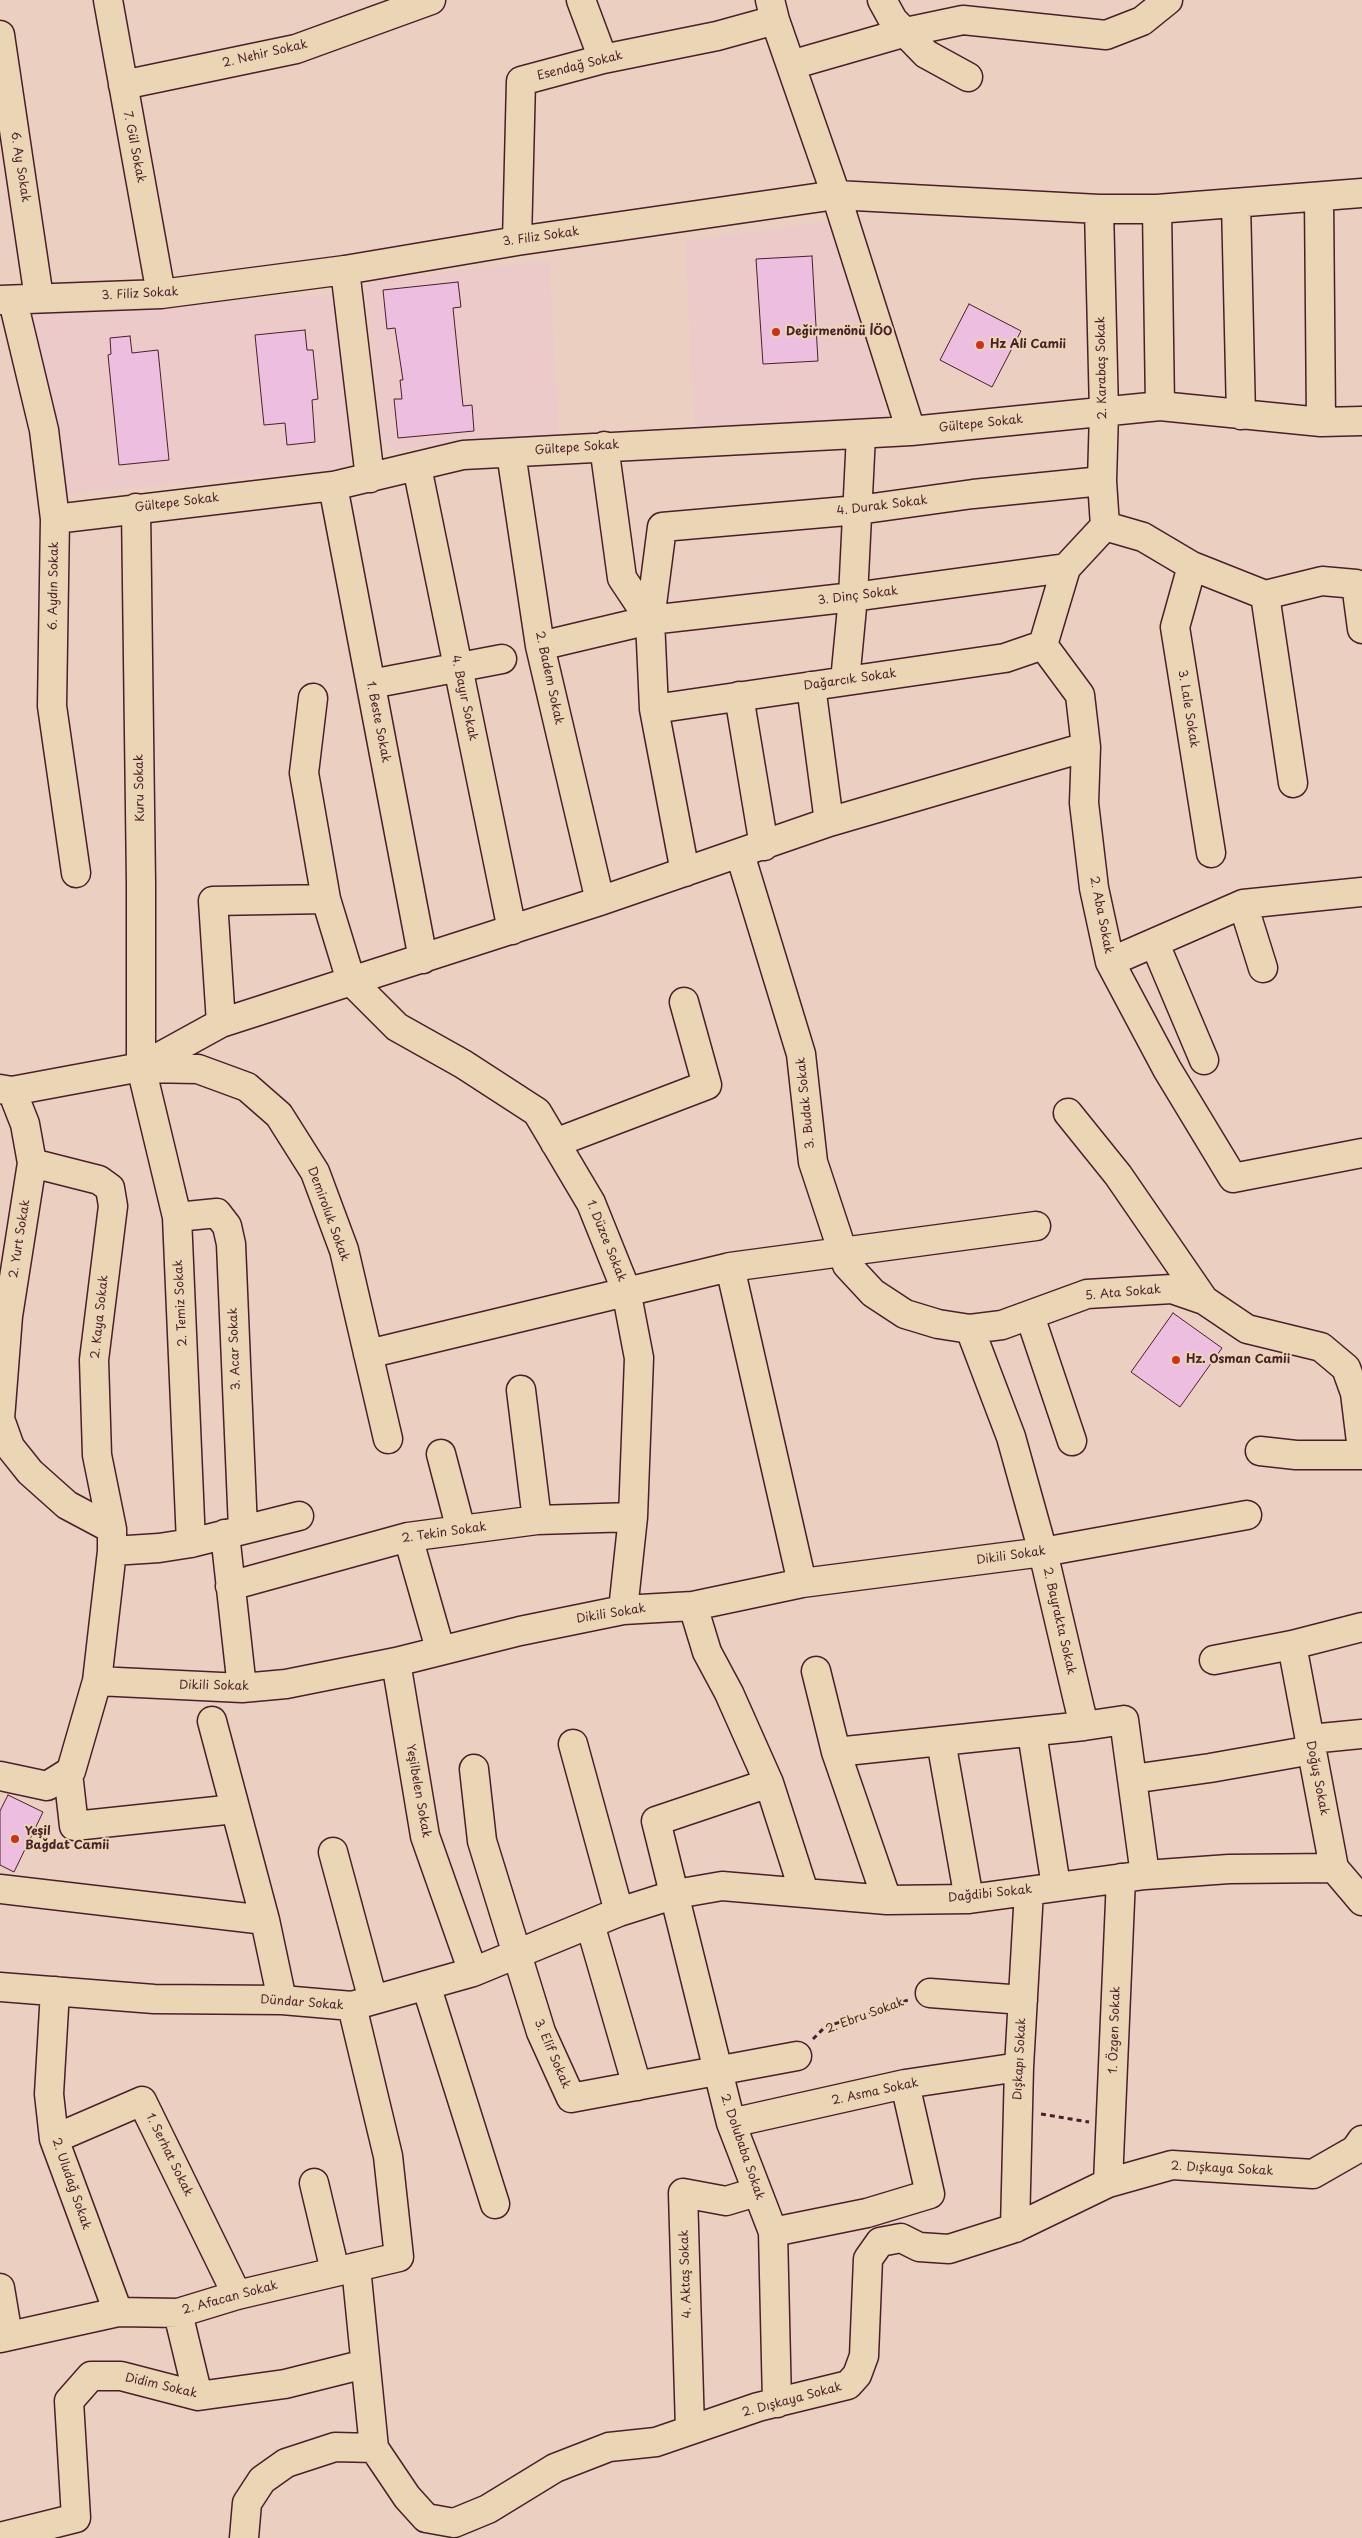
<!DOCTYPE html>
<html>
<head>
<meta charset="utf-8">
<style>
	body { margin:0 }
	canvas { display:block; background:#ebcfc1 }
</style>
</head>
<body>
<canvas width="1362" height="2538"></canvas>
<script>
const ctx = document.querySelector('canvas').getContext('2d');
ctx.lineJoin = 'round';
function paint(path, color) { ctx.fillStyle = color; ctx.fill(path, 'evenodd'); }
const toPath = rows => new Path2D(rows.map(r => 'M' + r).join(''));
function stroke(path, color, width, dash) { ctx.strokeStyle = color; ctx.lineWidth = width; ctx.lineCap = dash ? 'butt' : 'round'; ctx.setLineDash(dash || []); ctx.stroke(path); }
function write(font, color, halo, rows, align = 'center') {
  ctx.font = font + ' "Playpen Sans",sans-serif'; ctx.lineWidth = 4; ctx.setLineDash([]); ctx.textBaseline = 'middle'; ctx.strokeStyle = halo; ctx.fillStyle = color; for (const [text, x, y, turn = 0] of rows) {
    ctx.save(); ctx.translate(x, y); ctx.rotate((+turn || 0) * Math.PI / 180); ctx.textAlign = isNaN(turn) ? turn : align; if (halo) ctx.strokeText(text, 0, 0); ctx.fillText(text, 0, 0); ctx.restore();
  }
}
paint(toPath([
	[831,221,889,422,694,426,685,241],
	[549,261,559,434,395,450,381,438,366,288,372,279],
	[336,294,356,456,346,468,64,494,27,321,31,313]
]), '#eccaca');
const building = toPath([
	[812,256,818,361,763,364,756,259,812,256],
	[458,282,461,307,453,308,463,406,472,405,474,431,398,438,394,399,402,399,400,380,403,380,395,328,387,329,383,290,458,282],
	[969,304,1021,331,992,387,940,360,969,304],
	[305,330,307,350,313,350,318,399,312,400,315,442,287,445,285,423,264,425,255,335,305,330],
	[130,336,132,353,158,350,169,460,119,465,108,355,111,354,110,338,130,336],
	[1173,1313,1222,1348,1180,1407,1131,1372,1173,1313],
	[8,1795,43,1812,14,1872,0,1865,0,1811,8,1795]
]);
paint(building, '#edbee0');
stroke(building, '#4a1f2b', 1);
const minor = toPath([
	[108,0,161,294],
	[581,0,603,59],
	[882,0,893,20,926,54,968,77],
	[775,20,836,195,1099,209,1157,209,1362,193],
	[0,35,39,298],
	[791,65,906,32,963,20,1106,35,1142,21,1168,0],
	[123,85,296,49,431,0],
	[1319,198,1321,422],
	[1236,203,1241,415],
	[1099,209,1104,412,1102,481,1105,526],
	[1157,209,1160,406],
	[517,241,521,81,603,59,717,36,775,20,770,0],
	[345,270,370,478],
	[0,300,161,294,345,270,517,241,836,195,911,431],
	[13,301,44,430,55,519,52,706,76,873],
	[604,446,622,578,650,620],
	[511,453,540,646,600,901],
	[417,467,512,930],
	[333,486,423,959],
	[136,508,141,883,141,1067,177,1217,191,1543],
	[55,519,333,486,463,455,911,431,1160,406,1321,422,1362,421],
	[1192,566,1175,627,1211,853],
	[1356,584,1362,629],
	[1265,595,1293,783],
	[1043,645,1080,695,1086,747,1084,803,1094,888,1110,962,1167,1069,1233,1178,1362,1153],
	[1043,645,1066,568,1105,526,1143,537,1192,566,1265,595,1322,581,1356,584,1362,589],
	[540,646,650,620,853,597,1066,568],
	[845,681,853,597,861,435],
	[371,684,502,659],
	[811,686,829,822],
	[739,696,764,846],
	[313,698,304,773,326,899],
	[654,709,1005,658,1043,645],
	[740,854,801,1054,813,1162,847,1265,873,1293,905,1314,938,1324,970,1329,1002,1325,1087,1294,1172,1289,1204,1300,1247,1329,1321,1347,1346,1368,1355,1393,1362,1450],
	[685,872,654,709,650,620,662,527,858,510,973,494,1102,481],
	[1243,904,1263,968],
	[1155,944,1204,1060],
	[1110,962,1243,904,1362,892],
	[221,1023,213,901,326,899,351,981,397,1027,463,1064,537,1112,591,1203,626,1290,639,1358,633,1517,623,1610],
	[142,1068,198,1069,247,1087,279,1115,315,1172,344,1250,388,1439],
	[0,1089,12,1091,141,1067,221,1023,600,901,829,822,1086,747],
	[1068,1113,1118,1175,1204,1300],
	[555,1143,707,1085,684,1002],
	[32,1163,99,1180,110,1188,113,1206,94,1360,97,1455,112,1529,112,1551,97,1681],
	[177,1217,217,1213,227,1226,231,1244,243,1529],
	[730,1267,802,1583],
	[1030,1316,1072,1441],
	[970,1329,1011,1437,1043,1552,1084,1726,1124,1720,1145,1875],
	[368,1354,730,1267,1036,1226],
	[521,1390,537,1520],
	[0,1419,8,1316,32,1163,25,1124,12,1091],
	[0,1419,10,1447,30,1472,67,1505,112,1529],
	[1260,1451,1296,1455,1362,1455],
	[441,1454,461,1530],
	[225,1534,242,1688],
	[408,1537,440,1649],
	[112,1551,159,1548,191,1543,299,1516],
	[230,1586,408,1537,537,1520,633,1517],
	[693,1606,707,1652,729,1693,769,1783,804,1892],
	[1292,1645,1334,1868,1362,1901],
	[1214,1660,1292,1645,1362,1627],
	[396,1662,425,1836,473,1972],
	[816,1671,836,1752,887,1900],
	[212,1721,265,1920,282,2000],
	[1032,1733,1056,1886],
	[1310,1739,1362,1734],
	[941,1741,969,1899],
	[573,1744,619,1912],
	[836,1752,1084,1726],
	[474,1769,482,1841,541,2032,571,2098,797,2056],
	[68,1773,74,1826,235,1809],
	[0,1776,47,1786,71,1771,97,1681,242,1688,286,1684,396,1662,520,1631,623,1610,693,1606,802,1583,1043,1552,1247,1515],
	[1132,1779,1210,1768,1312,1750],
	[769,1783,656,1821,731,2123,773,2232,777,2403],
	[333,1852,373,2000],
	[0,1889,265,1920],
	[590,1924,637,2086],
	[426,1985,495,2204],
	[0,1987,154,1999,282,2000,352,2006,473,1972,619,1912,676,1894,722,1886,887,1900,969,1899,1145,1875,1229,1869,1334,1868],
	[55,1991,49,2094,54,2139,118,2312],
	[930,1993,1023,2000],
	[731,2123,905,2084,1019,2067],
	[54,2139,142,2101,237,2295],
	[314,2183,335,2271],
	[1108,2183,1121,1878],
	[1015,2228,1019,2067,1029,1891],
	[773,2232,867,2213,930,2194,905,2084],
	[356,2267,374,2448],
	[0,2288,8,2336],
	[178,2313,198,2396],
	[0,2338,118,2312,178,2313,237,2295,399,2257,388,2156,352,2006],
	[690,2429,683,2193,726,2201,756,2192],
	[0,2537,76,2518,69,2401,91,2376,121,2376,198,2396,285,2384,365,2364],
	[244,2538,247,2503,262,2480,286,2463,335,2447,374,2448,407,2497,426,2518,454,2523,488,2509,555,2468,609,2447,656,2442,758,2407,848,2385,857,2375,864,2356,868,2259,880,2242,901,2238,919,2247,949,2249,1015,2228,1108,2183,1172,2165,1313,2174,1355,2150,1362,2140]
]);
stroke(minor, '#4a1f2b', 31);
stroke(toPath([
	[813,2039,825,2027,908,2000],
	[1041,2114,1089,2122]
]), '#4a1f2b', 3, [5, 4]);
stroke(minor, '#ead6b4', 28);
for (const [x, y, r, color] of [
	[776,332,5,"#c8321e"],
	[980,345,5,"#c8321e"],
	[1176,1360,5,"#c8321e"],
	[15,1839,5,"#c8321e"]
]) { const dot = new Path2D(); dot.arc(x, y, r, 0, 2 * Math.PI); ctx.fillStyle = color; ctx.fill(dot); stroke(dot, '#ead6b4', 2); }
write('12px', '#4a1f2b', '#ead6b4', [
	["2. Nehir Sokak",265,54,-13],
	["Esendağ Sokak",580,66,-14],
	["7. Gül Sokak",134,147,79],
	["6. Ay Sokak",20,167,81],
	["3. Filiz Sokak",541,237,-8],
	["3. Filiz Sokak",140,294,-3],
	["2. Karabaş Sokak",1102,368,-91],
	["Gültepe Sokak",981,424,-6],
	["Gültepe Sokak",577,448,-4],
	["Gültepe Sokak",177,503,-7],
	["4. Durak Sokak",882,506,-7],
	["6. Aydın Sokak",54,586,-89],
	["3. Dinç Sokak",858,596,-7],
	["2. Badem Sokak",549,678,78],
	["Dağarcık Sokak",850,680,-8],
	["4. Bayır Sokak",464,698,78],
	["3. Lale Sokak",1188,709,81],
	["1. Beste Sokak",378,722,79],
	["Kuru Sokak",140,788,-91],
	["2. Aba Sokak",1101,915,79],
	["3. Budak Sokak",806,1103,-96],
	["Demiroluk Sokak",328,1214,70],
	["2. Yurt Sokak",20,1239,-81],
	["1. Düzce Sokak",606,1241,68],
	["5. Ata Sokak",1123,1293,-5],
	["2. Temiz Sokak",181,1303,-93],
	["2. Kaya Sokak",100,1317,-84],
	["3. Acar Sokak",235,1349,-92],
	["2. Tekin Sokak",444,1533,-8],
	["Dikili Sokak",1011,1556,-8],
	["Dikili Sokak",611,1614,-9],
	["2. Bayrakta Sokak",1059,1621,77],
	["Dikili Sokak",214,1686,1],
	["Doğuş Sokak",1317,1778,79],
	["Yeşilbelen Sokak",418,1791,80],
	["Dağdibi Sokak",990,1894,-6],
	["Dündar Sokak",302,2003,4],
	["2. Ebru Sokak",865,2016,-20],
	["1. Özgen Sokak",1115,2030,-88],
	["3. Elif Sokak",552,2054,67],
	["Dışkapı Sokak",1020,2059,-87],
	["2. Asma Sokak",875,2092,-12],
	["2. Dolubaba Sokak",742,2147,71],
	["1. Serhat Sokak",169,2155,64],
	["2. Dışkaya Sokak",1222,2169,3],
	["2. Uludağ Sokak",71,2184,71],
	["4. Aktaş Sokak",686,2274,-92],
	["2. Afacan Sokak",230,2298,-15],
	["Didim Sokak",161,2386,13],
	["2. Dışkaya Sokak",792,2400,-15]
]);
write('bold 12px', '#4a1f2b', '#ead6b4', [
	["Değirmenönü İÖO",786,332],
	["Hz Ali Camii",990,345],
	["Hz. Osman Camii",1186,1360],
	["Yeşil",25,1832],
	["Bağdat Camii",25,1846]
], 'left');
</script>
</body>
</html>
